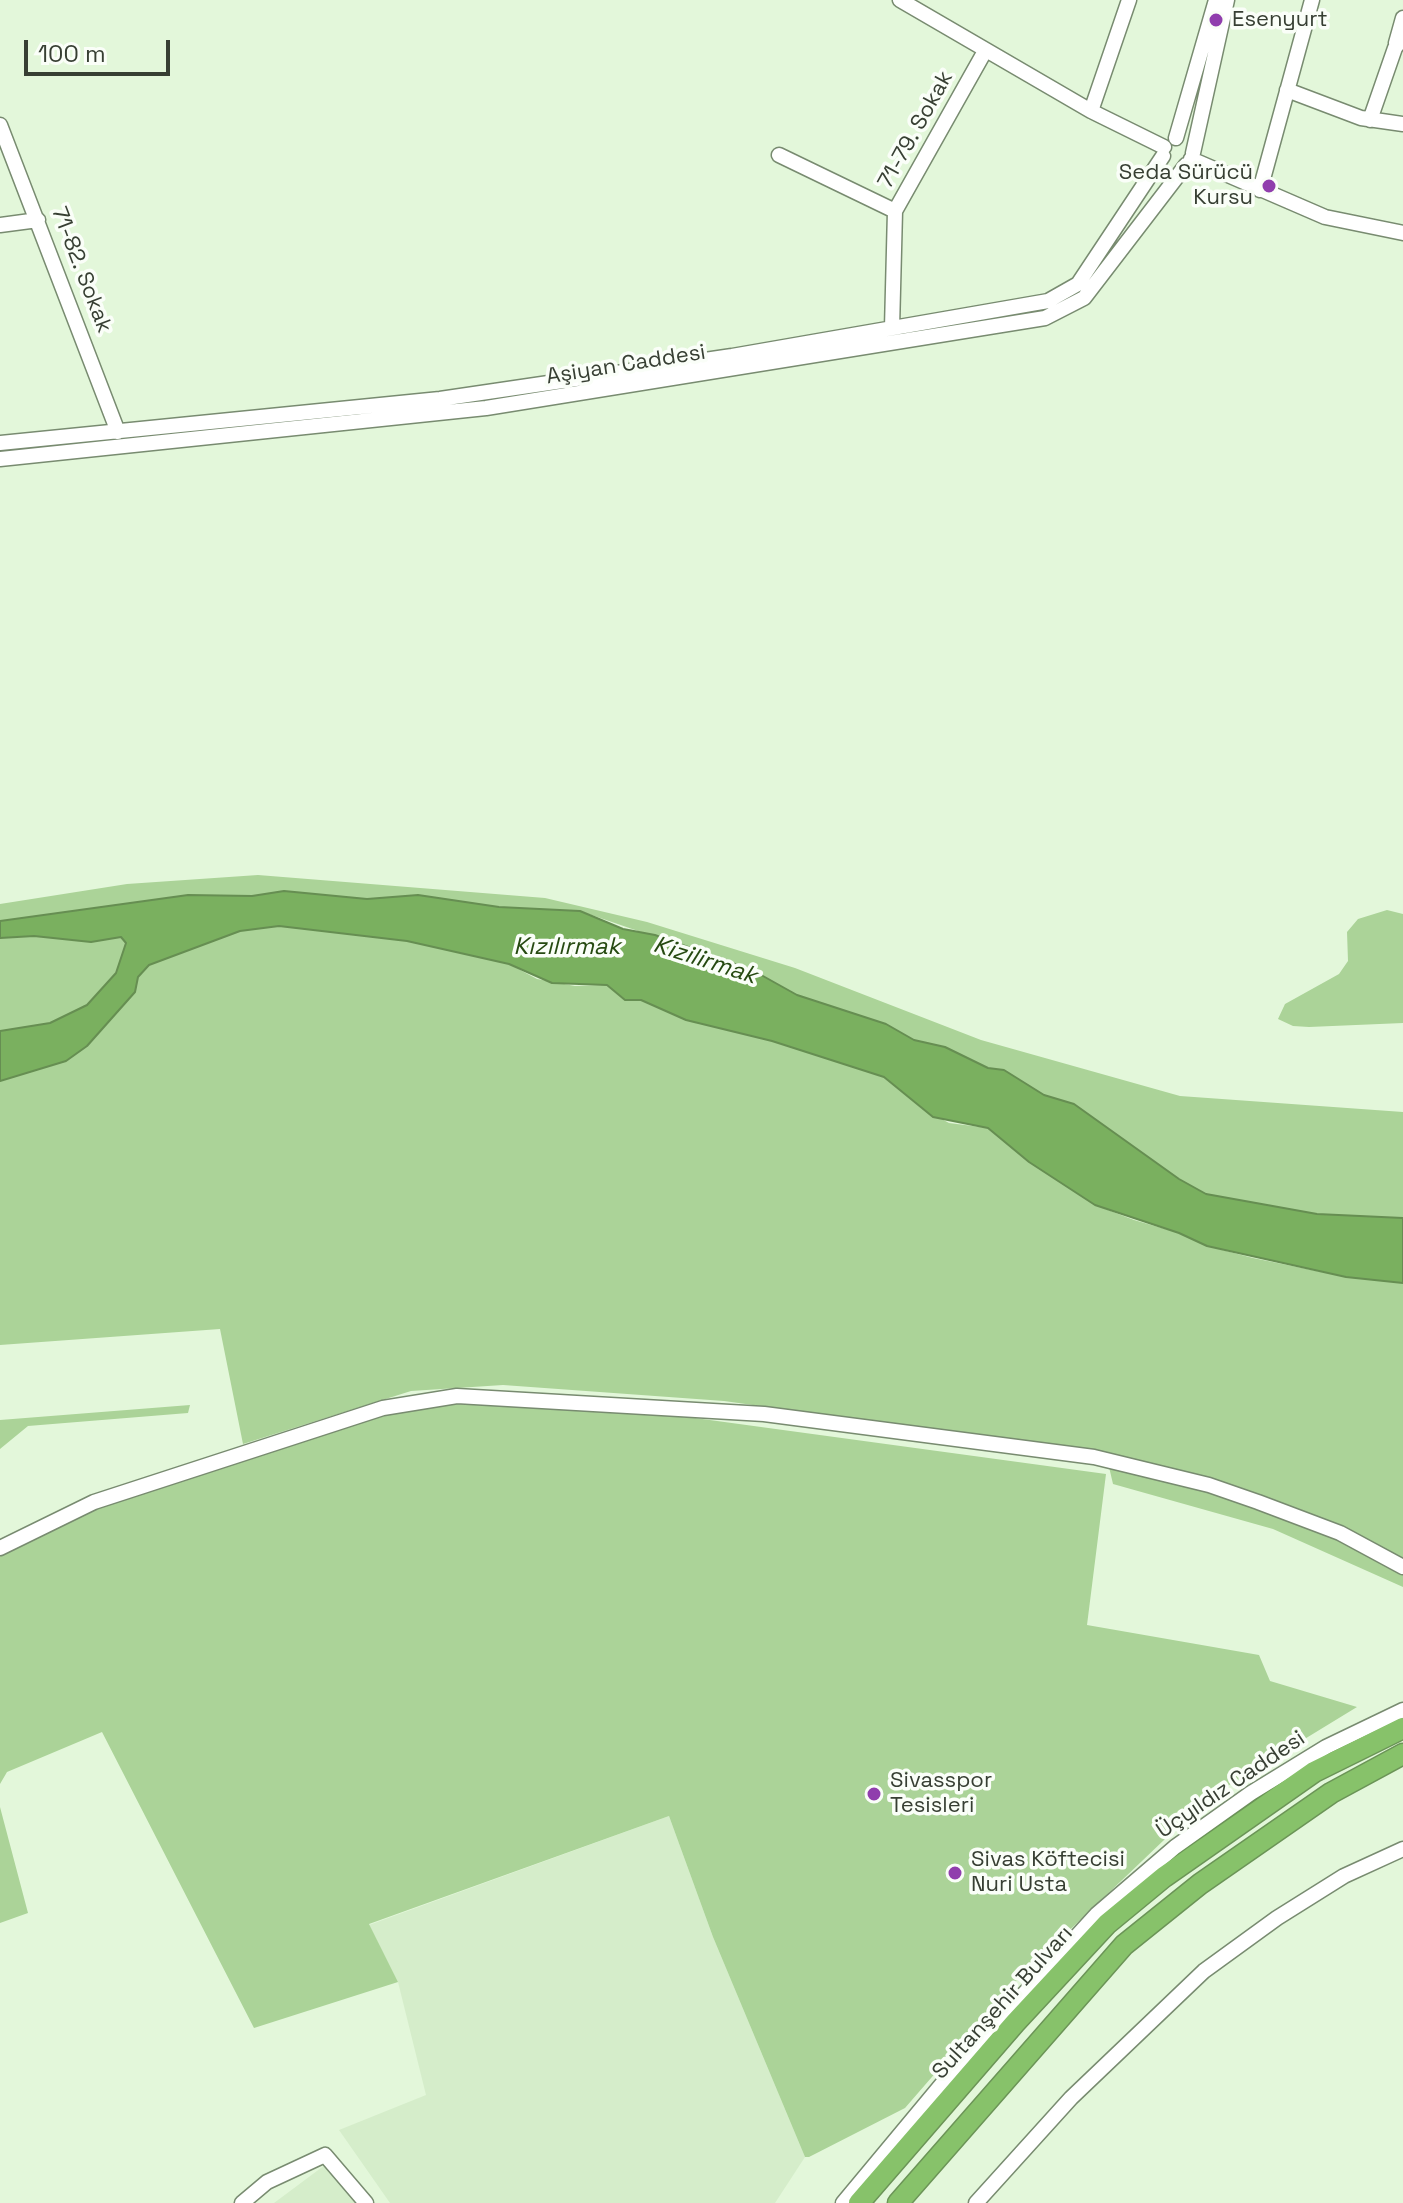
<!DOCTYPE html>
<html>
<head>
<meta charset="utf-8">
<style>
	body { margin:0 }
	#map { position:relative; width:1403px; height:2203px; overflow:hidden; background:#e3f7da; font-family:"Space Grotesk",sans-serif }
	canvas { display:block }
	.scale { position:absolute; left:24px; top:40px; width:146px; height:36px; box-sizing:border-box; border:4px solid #373f33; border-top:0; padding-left:10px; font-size:24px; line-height:28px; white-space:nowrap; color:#373f33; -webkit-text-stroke:6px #fafef8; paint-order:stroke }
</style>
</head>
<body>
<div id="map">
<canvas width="1403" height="2203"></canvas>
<div class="scale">100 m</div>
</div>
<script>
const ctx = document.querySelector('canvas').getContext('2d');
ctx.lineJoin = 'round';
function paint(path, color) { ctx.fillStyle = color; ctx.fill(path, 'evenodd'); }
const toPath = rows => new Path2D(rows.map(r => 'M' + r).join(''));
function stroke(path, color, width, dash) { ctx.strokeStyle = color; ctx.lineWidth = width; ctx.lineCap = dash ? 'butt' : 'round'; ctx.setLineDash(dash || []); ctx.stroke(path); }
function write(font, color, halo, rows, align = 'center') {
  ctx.font = font + ' "Space Grotesk",sans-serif'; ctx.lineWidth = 7; ctx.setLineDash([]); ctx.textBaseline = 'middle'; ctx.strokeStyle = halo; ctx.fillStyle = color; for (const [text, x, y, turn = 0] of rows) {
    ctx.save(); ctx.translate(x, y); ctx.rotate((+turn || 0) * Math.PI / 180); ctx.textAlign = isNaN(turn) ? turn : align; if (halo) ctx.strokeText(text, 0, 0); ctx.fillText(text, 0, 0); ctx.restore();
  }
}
paint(toPath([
	[669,1816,713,1937,805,2157,775,2203,390,2203,339,2130,426,2095,398,1982,369,1925],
	[325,2165,357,2203,274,2203]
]), '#d5edca');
paint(toPath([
	[258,875,545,898,647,922,795,968,981,1040,1180,1096,1403,1112,1403,1218,1317,1214,1206,1194,1179,1179,1074,1104,1044,1095,1004,1070,988,1068,945,1047,914,1040,886,1024,797,995,754,971,580,911,499,907,418,895,367,899,284,891,252,896,188,895,0,921,0,904,127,884],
	[1387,910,1403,914,1403,1023,1309,1027,1293,1026,1278,1019,1285,1004,1339,974,1348,961,1347,932,1358,919],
	[279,926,407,941,509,964,537,979,575,986,607,985,625,1000,641,1000,686,1020,772,1041,884,1077,898,1085,921,1108,949,1123,988,1128,1029,1162,1095,1205,1134,1220,1179,1233,1207,1246,1253,1258,1346,1277,1403,1283,1403,1587,1273,1529,1113,1484,1106,1454,724,1401,503,1385,411,1391,243,1444,220,1329,0,1345,0,1081,66,1061,87,1046,135,992,138,976,149,965,240,931],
	[34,936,91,942,121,937,126,943,116,973,87,1005,50,1023,0,1031,0,938],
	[461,1401,695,1418,1106,1474,1087,1625,1259,1655,1270,1681,1357,1707,1208,1798,1010,1987,905,2108,809,2157,805,2157,713,1937,669,1816,369,1924,398,1982,254,2028,102,1732,7,1772,0,1784,0,1555,93,1508,406,1408],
	[190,1405,188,1413,28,1426,0,1449,0,1420],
	[0,1807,28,1913,0,1923]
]), '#abd398');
const water = toPath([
	[284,891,367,899,418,895,499,907,580,911,623,929,655,935,754,971,797,995,886,1024,914,1040,945,1047,988,1068,1004,1070,1044,1095,1074,1104,1179,1179,1206,1194,1317,1214,1403,1218,1403,1283,1346,1277,1207,1246,1179,1233,1095,1205,1029,1162,988,1128,933,1117,884,1077,772,1041,686,1020,641,1000,625,1000,607,985,552,983,509,964,407,941,279,926,240,931,149,965,138,977,135,992,87,1046,66,1061,0,1081,0,1031,50,1023,87,1005,116,973,126,943,121,937,91,942,34,936,0,938,0,921,188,895,252,896,284,891]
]);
paint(water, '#7ab05f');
stroke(water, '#668e52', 2);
const minor = toPath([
	[900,0,1091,111,1164,147],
	[1396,43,1403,18],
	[1287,90,1361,118,1403,124],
	[1091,111,1129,0],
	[1370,120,1395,48,1403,37],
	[0,125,118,432],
	[1176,138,1216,0],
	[1193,153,1227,0],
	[779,155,895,211],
	[1191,159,1325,217,1403,233],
	[1260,190,1312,0],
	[0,225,38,220],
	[892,328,895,211,985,51],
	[0,443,440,399,732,356,1048,301,1078,284,1163,156],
	[0,459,486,408,1045,318,1084,298,1186,165],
	[0,1548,94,1502,383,1408,457,1396,764,1414,1094,1457,1209,1485,1258,1502,1340,1533,1403,1567],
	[242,2203,267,2182,325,2155,366,2203],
	[843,2203,947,2078,1097,1914,1175,1847,1251,1793,1326,1747,1403,1710],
	[976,2203,1071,2098,1204,1971,1277,1918,1344,1876,1403,1849]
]);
const highway = toPath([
	[859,2203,1015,2023,1107,1924,1164,1877,1314,1772,1403,1728],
	[898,2203,1124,1945,1200,1884,1331,1793,1403,1754]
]);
stroke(minor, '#788b70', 17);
stroke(highway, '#6b9457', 23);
stroke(minor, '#fff', 14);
stroke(highway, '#87c26a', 20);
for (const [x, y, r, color] of [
	[1216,20,8,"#903ead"],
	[1269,186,8,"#903ead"],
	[874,1794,8,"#903ead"],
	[955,1873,8,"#903ead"]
]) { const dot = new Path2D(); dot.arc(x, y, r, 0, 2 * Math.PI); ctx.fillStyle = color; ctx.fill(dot); stroke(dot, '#fafef8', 3); }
write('22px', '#373f33', '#fafef8', [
	["Esenyurt",1232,20],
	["Seda Sürücü",1253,173,"right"],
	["Kursu",1253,198,"right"],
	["Sivasspor",890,1781],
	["Tesisleri",890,1806],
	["Sivas Köftecisi",971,1860],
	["Nuri Usta",971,1885]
], 'left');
write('22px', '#373f33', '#fafef8', [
	["71-79. Sokak",916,130,-61],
	["71-82. Sokak",81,270,69],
	["Aşiyan Caddesi",626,365,-9],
	["Üçyıldız Caddesi",1231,1785,-34],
	["Sultanşehir Bulvarı",1003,2003,-48]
]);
write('italic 24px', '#264a11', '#fafef8', [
	["Kızılırmak",567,947],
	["Kizilirmak",705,961,18]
]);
</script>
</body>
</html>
